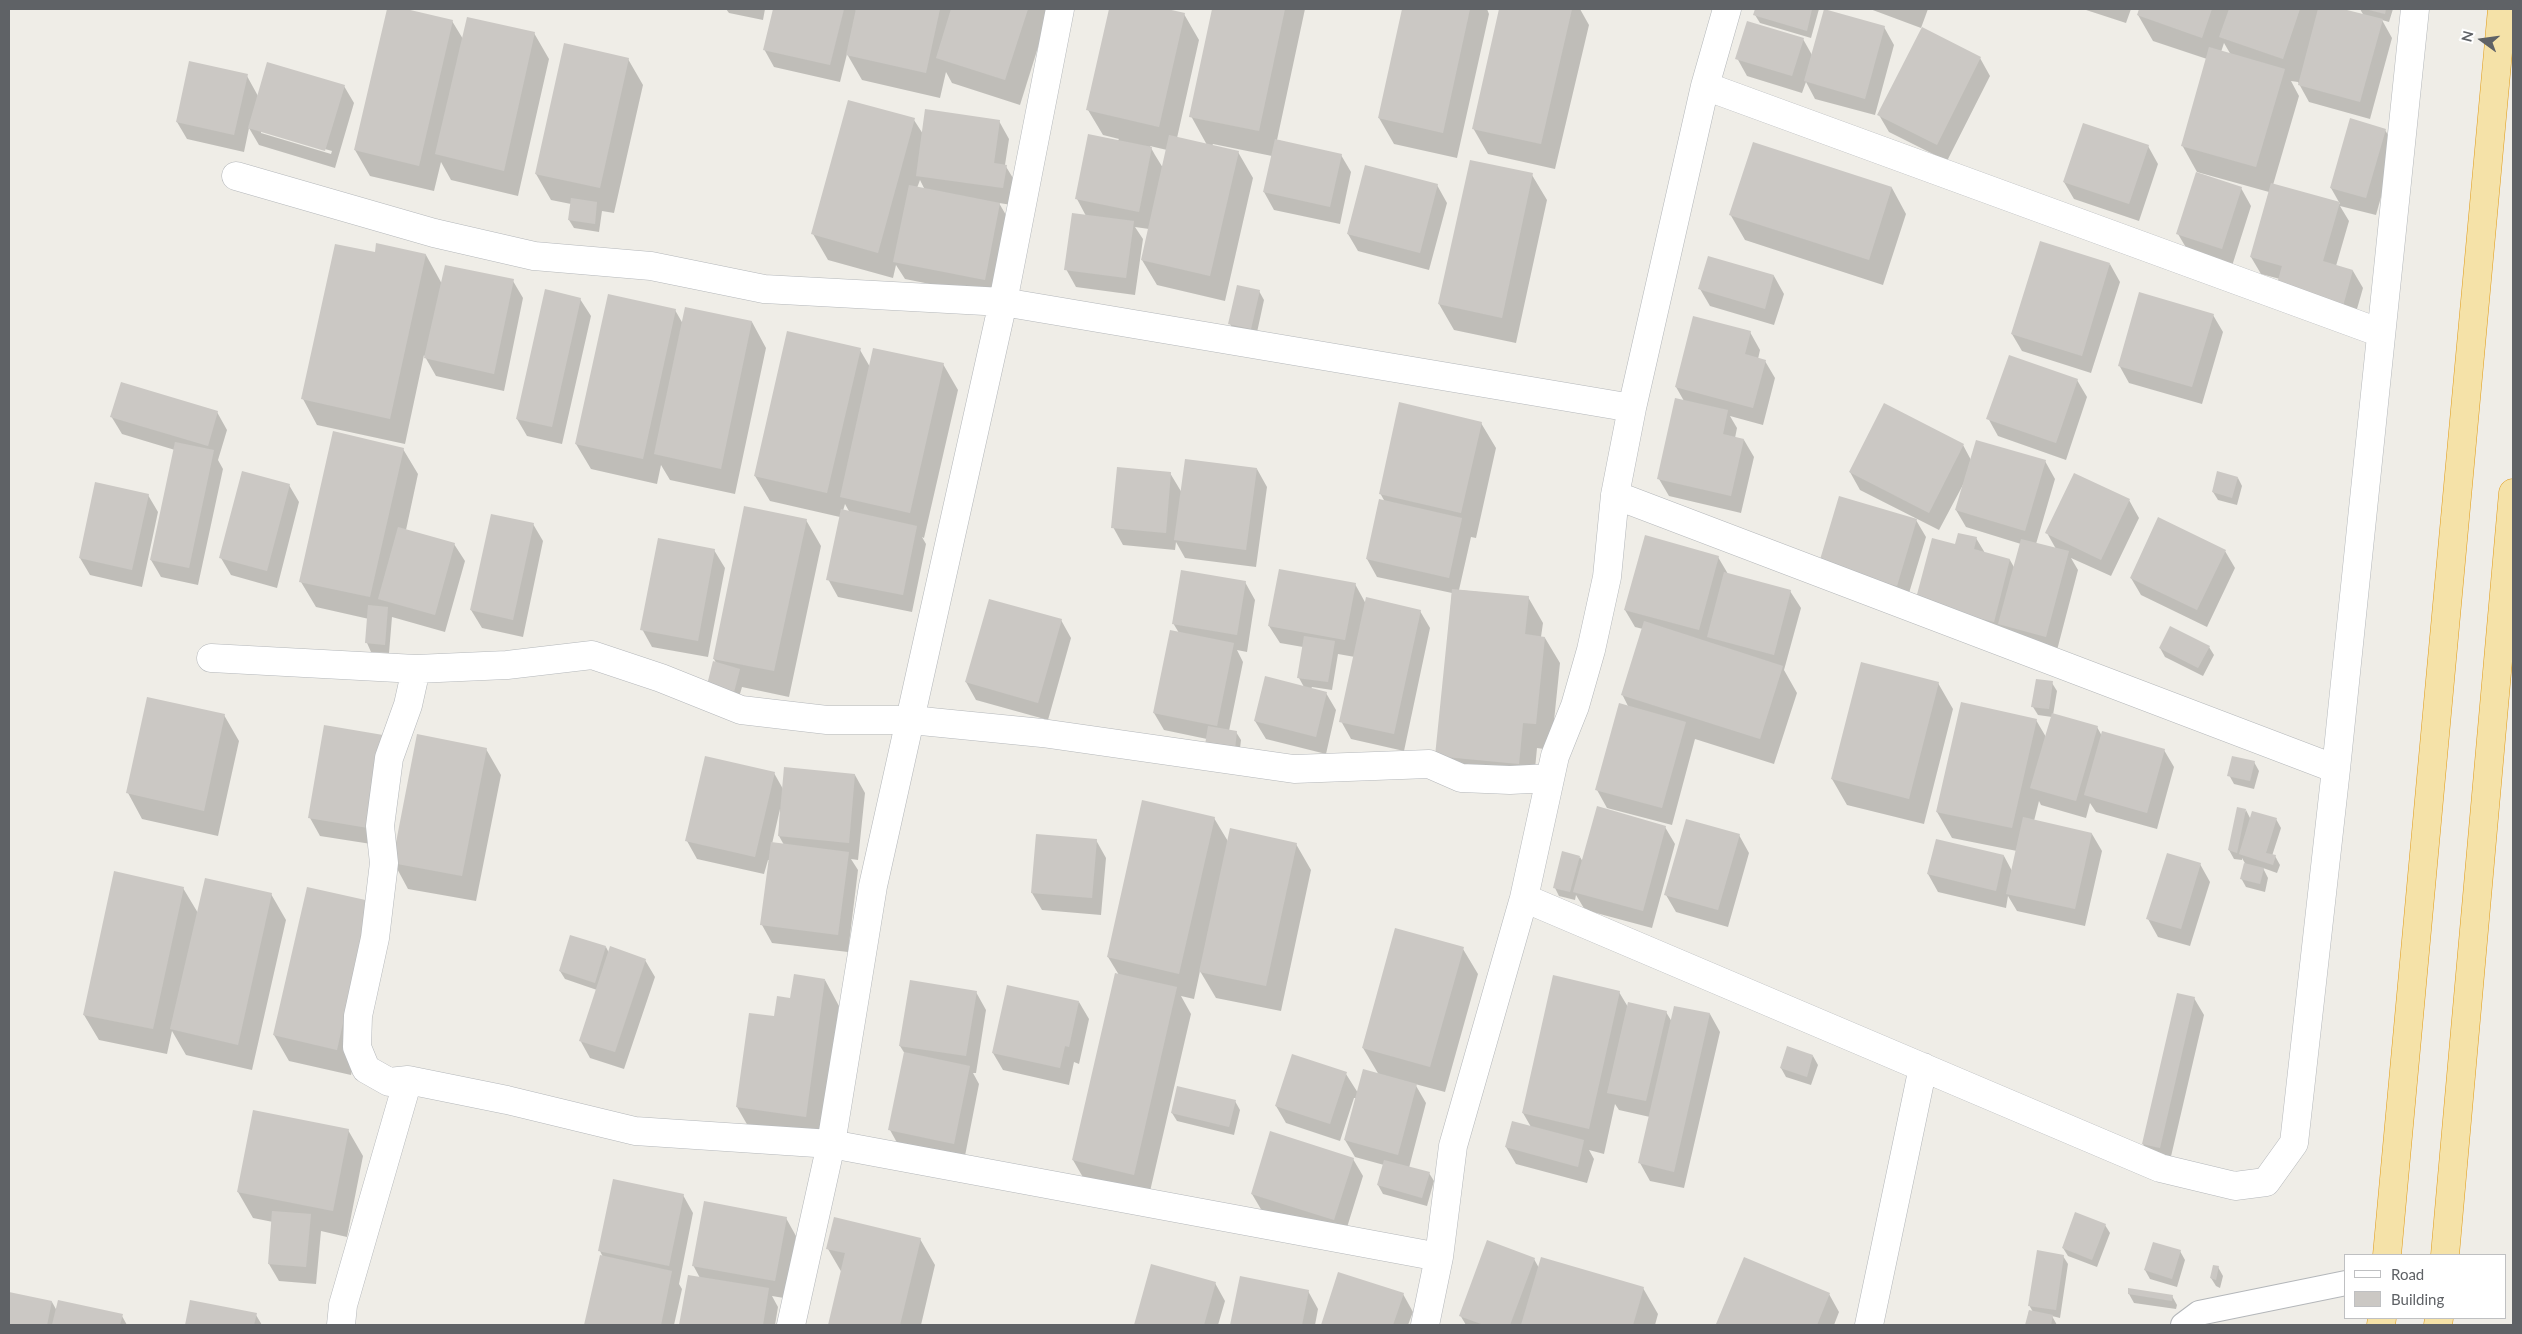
<!DOCTYPE html>
<html>
<head>
<meta charset="utf-8">
<style>
	body { margin:0 }
	#map { position:relative; width:2522px; height:1334px; overflow:hidden; background:#efede7; font-family:Lato,sans-serif }
	canvas { display:block }
	.frame { position:absolute; inset:0; border:10px solid #5f6266; pointer-events:none }
	.legend { position:absolute; left:2344px; top:1254px; width:162px; height:65px; box-sizing:border-box; background:#fff; border:1px solid #bfc0c2; margin:0; padding:6px 9px; list-style:none; font-size:15px; color:#5f6266 }
	.legend li { display:flex; align-items:center; gap:10px; height:25px }
	.legend b { width:25px; border:1px solid #bfc0c2 }
	.north { position:absolute; left:2457px; top:15px; width:50px; height:50px; -webkit-text-stroke:4px #fff; paint-order:stroke; rotate:284deg; font-size:14px; font-weight:700; line-height:20px; text-align:center; color:#5f6266 }
	.north::after { content:''; display:block; margin:auto; width:18px; height:22px; background:#5f6266; clip-path:polygon(50% 0,100% 100%,50% 72%,0 100%) }
</style>
</head>
<body>
<div id="map">
<canvas width="2522" height="1334"></canvas>
<div class="frame"></div>
<ul class="legend">
<li><b style="height:6px;background:#fff"></b>Road</li>
<li><b style="height:14px;background:#cbc8c4"></b>Building</li>
</ul>
<div class="north">N</div>
</div>
<script>
const ctx = document.querySelector('canvas').getContext('2d');
ctx.lineJoin = 'round';
function paint(path, color) { ctx.fillStyle = color; ctx.fill(path, 'evenodd'); }
const toPath = rows => new Path2D(rows.map(r => 'M' + r).join(''));
function stroke(path, color, width, dash) { ctx.strokeStyle = color; ctx.lineWidth = width; ctx.lineCap = dash ? 'butt' : 'round'; ctx.setLineDash(dash || []); ctx.stroke(path); }
paint(toPath([
	[388,9,400,9,452,21,463,39,534,33,549,59,518,196,451,180,441,162,434,191,370,176,355,150],
	[726,9,765,9,763,20,729,13],
	[774,9,855,9,857,12,857,9,1050,9,1020,105,952,83,946,72,940,98,862,80,847,54,840,82,774,67,764,49],
	[1110,9,1161,9,1184,14,1199,40,1177,138,1207,145,1191,116,1214,9,1305,9,1277,140,1341,155,1351,172,1340,224,1274,210,1264,192,1272,156,1213,144,1212,146,1238,152,1253,178,1225,301,1157,285,1142,260,1149,229,1135,227,1143,239,1135,295,1076,287,1066,269,1086,216,1077,199,1119,139,1103,135,1088,110],
	[1150,146,1167,150,1163,168,1155,155],
	[1404,9,1487,9,1489,14,1457,158,1394,144,1379,118],
	[1501,9,1580,9,1589,25,1555,169,1488,154,1473,128],
	[1756,9,1819,9,1811,38,1760,23,1755,15],
	[1870,9,1928,9,1921,28],
	[2083,9,2131,9,2126,23],
	[2140,9,2339,9,2364,16,2360,9,2393,9,2389,22,2382,20,2392,38,2370,119,2309,102,2298,82,2291,81,2299,96,2273,185,2340,204,2331,188,2385,130,2395,147,2376,215,2340,206,2349,221,2336,266,2353,271,2363,288,2353,323,2280,279,2261,274,2251,257,2269,192,2197,172,2182,145,2207,59,2153,41,2138,15],
	[2224,43,2231,55,2221,52],
	[1884,27,1894,45,1875,115,1815,99,1806,82,1802,93,1747,76,1737,58,1803,39,1812,55],
	[1980,58,1990,76,1947,161,1889,132,1879,115],
	[628,59,643,85,614,213,602,211,599,232,574,228,569,220,571,204,551,200,536,174],
	[247,76,258,96,344,86,354,103,335,168,259,145,249,128,244,152,187,139,177,122],
	[261,131,332,151,331,154,261,133],
	[914,120,923,134,999,121,1009,139,1005,165,1016,183,1012,205,999,203,1010,222,995,297,905,279,896,265,893,278,828,260,813,234],
	[920,180,925,190,917,188],
	[2148,146,2158,164,2139,221,2074,199,2064,182],
	[1532,175,1547,200,1516,343,1454,330,1439,304],
	[1437,185,1447,203,1429,270,1358,251,1348,234],
	[1892,188,1906,214,1883,285,1745,240,1730,214],
	[2241,188,2251,206,2232,266,2188,251,2178,234],
	[376,254,426,255,442,284,513,281,523,298,504,391,436,376,424,355,405,444,317,425,303,399],
	[2110,264,2120,282,2091,373,2022,351,2012,334],
	[1774,276,1784,294,1774,325,1710,306,1700,289],
	[1259,291,1264,300,1256,337,1235,332,1230,324],
	[580,299,591,316,562,444,527,436,517,419],
	[675,310,683,324,752,322,766,348,735,494,670,480,661,465,657,484,591,469,576,444],
	[2213,315,2223,332,2202,404,2129,383,2119,365],
	[1750,332,1760,350,1758,359,1765,361,1775,378,1763,425,1730,416,1737,428,1735,438,1744,440,1754,457,1741,513,1669,496,1659,479,1684,401,1676,387],
	[860,350,870,367,943,364,958,390,924,538,922,537,926,544,912,612,838,597,828,579,840,517,770,501,755,476],
	[845,504,850,513,843,511],
	[2077,380,2087,397,2066,460,1998,436,1988,418],
	[217,412,227,430,218,460,223,469,198,585,161,577,151,560,175,450,122,434,111,416],
	[1481,423,1496,448,1476,538,1471,537,1459,590,1528,597,1543,623,1541,637,1545,638,1560,663,1551,750,1537,748,1533,790,1437,756,1452,593,1377,577,1367,559,1385,502,1380,493],
	[1963,445,1971,460,2045,461,2055,479,2036,544,2056,549,2047,533,2129,500,2139,518,2111,576,2071,558,2078,570,2056,654,1927,619,1956,546,1976,538,1985,553,2010,560,2015,569,2021,544,1966,527,1956,510,1965,481,1939,530,1860,490,1850,472],
	[403,449,418,474,406,530,454,544,465,561,445,632,392,617,389,653,371,652,367,643,369,619,316,607,301,582],
	[1257,469,1267,487,1256,567,1185,558,1176,542,1175,550,1123,545,1113,527,1170,473,1182,493],
	[2238,478,2242,486,2237,505,2218,500,2213,492],
	[289,485,299,502,277,588,231,575,221,558],
	[148,495,158,512,142,587,90,575,80,558],
	[806,520,821,546,789,697,742,687,737,704,714,659],
	[1916,520,1926,537,1906,603,1830,581],
	[533,524,543,541,523,637,482,628,471,610],
	[714,550,725,568,708,657,652,647,642,629],
	[2225,551,2235,568,2207,627,2141,595,2131,578],
	[1718,557,1728,574,1790,591,1801,608,1784,670,1797,693,1774,764,1695,739,1672,825,1607,808,1597,790,1629,708,1622,694,1643,629,1635,627,1625,610],
	[1245,582,1255,600,1247,652,1237,650,1243,662,1229,731,1236,732,1241,740,1239,757,1207,739,1164,730,1154,713,1179,633,1173,623],
	[1355,584,1366,604,1420,611,1430,628,1404,751,1351,739,1341,721,1355,657,1338,654,1332,690,1312,687,1311,689,1326,693,1336,710,1326,754,1266,739,1255,721,1304,687,1299,678,1303,647,1280,643,1269,626],
	[1061,620,1071,638,1048,720,976,700,966,682],
	[2209,647,2214,655,2203,676,2165,657,2160,648],
	[1938,683,1953,709,1924,824,1847,805,1832,779],
	[2052,683,2057,691,2053,715,2097,727,2102,736,2164,750,2174,767,2157,829,2096,812,2090,803,2086,818,2041,805,2039,801,2034,821,2092,834,2102,851,2085,926,2017,911,2008,896,2006,908,1938,892,1928,874,2004,856,2012,871,2017,851,1952,838,1937,812,2036,720,2046,737,2052,717,2038,715,2033,707],
	[224,715,239,741,218,836,142,819,128,793],
	[325,727,384,846,320,836,310,818],
	[486,749,501,775,476,901,408,889,394,863],
	[2254,762,2259,771,2254,789,2234,784,2229,775],
	[774,773,783,789,855,775,865,793,858,860,851,859,858,870,848,952,772,943,762,925,770,860,768,860,764,874,697,859,687,841],
	[780,809,779,836,784,845,772,844],
	[2246,810,2251,820,2276,819,2281,828,2272,856,2275,856,2280,865,2277,873,2263,868,2268,878,2265,892,2246,887,2241,878,2246,865,2242,858,2242,860,2234,859,2229,850],
	[1214,818,1229,843,1296,844,1311,870,1281,1011,1216,998,1200,971,1194,999,1181,996,1191,1014,1148,1200,1088,1186,1073,1160,1119,975,1108,957],
	[1665,827,1675,844,1652,928,1585,910,1576,895,1575,900,1559,896,1555,888,1580,857,1583,862],
	[1739,835,1749,853,1728,927,1676,912,1666,895],
	[1096,840,1106,858,1101,915,1042,910,1032,893],
	[2200,864,2210,882,2190,946,2158,937,2148,919],
	[183,888,198,913,271,894,286,920,252,1070,186,1055,172,1031,167,1054,99,1040,84,1015],
	[384,928,351,1075,289,1061,274,1035],
	[606,947,609,953,645,960,655,977,624,1069,590,1058,580,1040,597,990,565,979,560,971],
	[1463,949,1478,974,1445,1092,1415,1084,1426,1103,1409,1168,1429,1173,1434,1181,1427,1206,1383,1194,1378,1185,1384,1165,1355,1157,1345,1140,1356,1098,1354,1098,1340,1141,1286,1123,1276,1106,1346,1074,1358,1093,1379,1075,1363,1048],
	[825,980,839,1006,820,1142,752,1133,737,1107,776,1018],
	[976,992,986,1010,976,1073,973,1073,979,1084,964,1161,900,1148,890,1130,905,1054,900,1046],
	[1619,992,1628,1007,1666,1012,1672,1022,1710,1014,1720,1032,1684,1188,1650,1181,1640,1163,1650,1117,1619,1110,1615,1104,1604,1154,1589,1150,1594,1159,1587,1183,1516,1164,1506,1147,1531,1127,1523,1113],
	[2194,998,2204,1015,2169,1165,2153,1161,2143,1144],
	[1079,1002,1089,1019,1079,1064,1074,1062,1069,1085,1003,1070,993,1053],
	[1813,1056,1818,1065,1811,1085,1786,1077,1781,1068],
	[1235,1101,1240,1110,1234,1135,1177,1121,1172,1113],
	[348,1130,363,1156,347,1237,321,1231,316,1284,279,1281,269,1264,273,1222,253,1218,238,1192],
	[1353,1159,1363,1176,1344,1237,1262,1211,1252,1194],
	[683,1195,693,1213,679,1284,682,1289,674,1325,586,1325,601,1256,603,1257,600,1251],
	[786,1218,796,1236,784,1298,772,1296,778,1307,775,1325,681,1325,689,1276,700,1278,693,1265],
	[2105,1225,2110,1233,2097,1267,2068,1256,2063,1248],
	[920,1239,935,1265,921,1325,830,1325,842,1273,828,1249],
	[2180,1251,2185,1260,2177,1287,2150,1279,2145,1270],
	[2063,1256,2068,1264,2060,1318,2052,1316,2057,1325,2026,1325,2029,1311,2033,1312,2029,1305],
	[1534,1259,1539,1268,1643,1288,1658,1314,1655,1325,1466,1325,1460,1315],
	[1745,1259,1829,1294,1839,1312,1834,1325,1718,1325],
	[1152,1266,1215,1283,1225,1301,1218,1325,1136,1325],
	[2218,1267,2223,1276,2220,1288,2216,1286,2211,1278],
	[1338,1274,1403,1294,1413,1312,1408,1325,1322,1325],
	[1241,1277,1308,1291,1318,1309,1315,1325,1231,1325],
	[2129,1290,2172,1296,2177,1305,2176,1309,2134,1303,2129,1294],
	[9,1293,52,1302,57,1311,122,1316,127,1325,9,1325],
	[191,1302,256,1315,262,1325,187,1325]
]), '#0003');
paint(toPath([
	[387,9,406,9,453,20,419,166,354,150],
	[773,9,844,9,830,65,763,50],
	[856,9,940,9,926,73,846,55],
	[951,9,1028,9,1005,80,936,58],
	[1109,9,1167,9,1185,13,1159,127,1086,110],
	[1212,9,1285,9,1259,131,1189,117],
	[1402,9,1470,9,1443,133,1378,118],
	[1499,9,1572,9,1541,144,1472,129],
	[1755,9,1812,9,1807,31,1753,15],
	[1824,9,1885,26,1865,99,1804,81],
	[2139,9,2212,9,2202,38,2137,15],
	[2229,9,2300,9,2283,59,2219,37],
	[2318,9,2343,9,2383,19,2360,102,2298,85],
	[2365,9,2386,9,2385,14],
	[467,17,535,32,504,171,435,154],
	[1747,21,1804,38,1792,76,1735,59],
	[1922,27,1981,57,1937,145,1877,115],
	[564,43,629,58,600,188,535,174],
	[2209,47,2285,69,2256,167,2181,146],
	[189,61,248,74,234,135,176,122],
	[267,62,345,85,325,151,248,128],
	[848,100,915,118,878,253,811,234],
	[925,109,1000,120,994,163,1007,165,1003,188,916,176],
	[2350,118,2386,129,2366,198,2330,188],
	[2083,123,2149,145,2129,204,2063,182],
	[1088,134,1152,147,1139,212,1075,199],
	[1169,135,1239,151,1210,276,1141,260],
	[1275,139,1342,154,1330,207,1263,192],
	[1753,142,1892,187,1869,260,1729,215],
	[1470,160,1533,173,1502,318,1438,304],
	[1365,165,1438,184,1420,253,1347,234],
	[2196,172,2242,187,2222,249,2176,234],
	[2271,183,2340,202,2323,261,2353,270,2343,306,2276,287,2282,266,2250,257],
	[909,185,1000,203,985,280,893,262],
	[571,198,597,202,595,224,568,220],
	[1072,213,1134,221,1126,278,1064,270],
	[2040,241,2110,263,2082,356,2011,334],
	[376,243,426,254,390,419,301,399,335,244,375,252],
	[1708,256,1774,275,1765,309,1698,289],
	[445,265,514,279,494,374,424,358],
	[1237,285,1260,290,1251,329,1228,324],
	[545,289,581,298,552,427,516,419],
	[2139,292,2214,314,2192,387,2118,366],
	[608,294,676,309,643,459,575,444],
	[685,307,752,321,721,469,654,454],
	[1693,316,1751,331,1745,354,1766,360,1753,408,1675,387],
	[787,331,861,348,827,493,754,476],
	[873,348,944,363,910,513,840,497],
	[2009,355,2078,379,2056,443,1986,419],
	[121,382,218,411,208,446,110,417],
	[1675,398,1728,410,1723,434,1744,439,1731,496,1657,479],
	[1399,402,1482,422,1461,513,1379,494],
	[1884,403,1964,444,1929,513,1849,472],
	[333,431,404,448,370,597,299,582],
	[1976,440,2046,460,2025,531,1955,510],
	[175,442,214,450,189,568,150,560],
	[1185,459,1257,468,1246,550,1174,540],
	[1117,467,1171,472,1166,533,1111,528],
	[242,471,290,484,267,571,219,558],
	[2217,471,2238,477,2232,498,2212,492],
	[2074,473,2130,499,2101,560,2045,533],
	[95,482,149,494,132,570,79,558],
	[1839,496,1917,519,1897,586,1819,563],
	[1379,499,1462,518,1449,578,1366,559],
	[744,506,807,519,774,671,713,659],
	[841,509,917,526,903,595,826,580],
	[491,514,534,523,513,620,470,610],
	[2158,517,2226,550,2197,610,2130,578],
	[398,527,455,543,435,615,378,599],
	[1958,533,1977,537,1974,549,2010,559,1994,622,1915,602,1932,538,1955,544],
	[1645,535,1719,556,1699,630,1624,610],
	[658,538,715,549,698,641,640,630],
	[2021,539,2069,551,2046,637,1998,624],
	[1279,569,1356,583,1345,640,1268,626],
	[1181,570,1246,581,1237,635,1172,624],
	[1724,572,1791,590,1774,655,1707,637],
	[1452,589,1529,596,1525,634,1545,637,1536,724,1523,723,1519,764,1435,756],
	[1366,597,1421,610,1394,734,1339,722],
	[989,599,1062,619,1038,703,965,682],
	[368,605,388,607,385,645,365,643],
	[1644,621,1783,666,1760,739,1621,695],
	[2170,626,2210,646,2198,668,2159,648],
	[1170,630,1234,643,1217,726,1153,713],
	[1304,636,1335,641,1328,682,1297,678],
	[713,661,740,669,733,696,706,689],
	[1861,662,1939,682,1909,799,1831,779],
	[1265,676,1327,692,1316,737,1254,721],
	[2036,679,2053,681,2049,709,2031,707],
	[147,697,225,714,204,811,126,793],
	[1961,702,2037,719,2012,828,1936,812],
	[1619,703,1686,722,1662,808,1595,790],
	[2052,713,2098,726,2076,801,2030,788],
	[324,725,389,736,374,829,308,818],
	[1208,726,1237,731,1235,749,1205,745],
	[2102,731,2165,749,2147,813,2084,795],
	[417,734,487,748,462,876,392,863],
	[705,756,775,772,755,857,685,841],
	[2232,756,2255,761,2250,781,2227,776],
	[784,767,855,774,849,843,778,836],
	[1142,800,1215,817,1179,974,1107,957],
	[1597,806,1666,826,1643,911,1573,892],
	[2237,807,2246,809,2237,853,2228,850],
	[2252,811,2277,818,2266,853,2276,855,2273,865,2239,854],
	[2023,817,2092,833,2075,909,2006,894],
	[1686,819,1740,834,1718,910,1664,895],
	[1230,828,1297,843,1266,986,1199,972],
	[1036,834,1097,839,1092,898,1031,893],
	[1936,839,2004,855,1996,891,1927,874],
	[771,842,849,852,838,935,760,925],
	[1562,851,1580,856,1570,892,1553,888],
	[2167,853,2201,863,2181,929,2146,919],
	[2244,863,2264,868,2260,884,2240,879],
	[114,871,184,887,153,1029,83,1015],
	[205,878,272,893,238,1045,170,1029],
	[307,887,370,901,337,1050,273,1035],
	[1395,928,1464,947,1430,1067,1362,1048],
	[570,935,606,946,595,983,559,971],
	[610,946,646,959,615,1052,579,1041],
	[1115,973,1177,987,1134,1175,1072,1160],
	[794,974,825,979,806,1117,736,1107,749,1013,774,1016,777,996,790,998],
	[1553,975,1620,991,1589,1129,1522,1113],
	[910,980,977,991,966,1056,899,1046],
	[1007,985,1079,1001,1069,1047,1065,1046,1060,1068,992,1053],
	[2177,993,2195,997,2160,1148,2142,1144],
	[1628,1002,1667,1011,1646,1101,1607,1093],
	[1674,1006,1710,1013,1674,1172,1638,1163],
	[1787,1046,1813,1055,1807,1077,1780,1068],
	[904,1052,970,1066,954,1144,888,1130],
	[1292,1054,1347,1072,1330,1124,1275,1106],
	[1363,1069,1417,1084,1398,1155,1344,1140],
	[1177,1086,1236,1100,1229,1127,1171,1113],
	[253,1110,349,1129,333,1211,237,1192],
	[1512,1121,1584,1140,1578,1167,1505,1147],
	[1270,1131,1354,1158,1334,1220,1251,1194],
	[1384,1160,1430,1172,1422,1198,1377,1185],
	[613,1179,684,1194,669,1266,598,1251],
	[704,1201,787,1217,775,1281,692,1266],
	[272,1211,311,1214,306,1267,268,1264],
	[2075,1212,2106,1224,2092,1260,2062,1248],
	[834,1217,921,1238,900,1325,828,1325,845,1253,826,1249],
	[1487,1240,1535,1258,1510,1325,1484,1325,1459,1316],
	[2153,1242,2181,1250,2172,1279,2144,1270],
	[2037,1250,2064,1255,2056,1310,2028,1306],
	[600,1255,672,1271,661,1325,584,1325],
	[1541,1257,1644,1287,1633,1325,1521,1325],
	[1744,1257,1830,1293,1817,1325,1716,1324],
	[1151,1264,1216,1282,1204,1325,1134,1325],
	[2213,1265,2219,1266,2216,1280,2210,1278],
	[1338,1272,1404,1293,1393,1325,1321,1325],
	[688,1275,769,1288,763,1325,679,1325],
	[1240,1276,1309,1290,1302,1325,1230,1325],
	[2128,1288,2173,1295,2172,1301,2128,1294],
	[9,1292,52,1301,47,1325,9,1325],
	[58,1300,123,1314,120,1325,52,1325],
	[190,1300,257,1313,254,1325,185,1325],
	[2029,1310,2053,1315,2051,1325,2025,1325]
]), '#cbc8c4');
const service = toPath([
	[2183,1325,2199,1313,2346,1283]
]);
const minor = toPath([
	[1705,86,2381,333],
	[236,176,434,233,534,256,651,266,764,289,1003,302,1632,408],
	[1615,495,2336,769],
	[211,658,416,669,507,665,592,655,661,678,741,710,827,720,911,720,1042,733,1294,769,1429,764,1461,778,1510,780,1550,778],
	[416,669,408,705,389,758,380,826,384,863,375,938,358,1016,357,1047,366,1069,389,1082,408,1080,507,1100,635,1131,831,1144,1439,1257],
	[1524,898,2160,1168,2235,1186,2266,1182,2294,1143,2336,769,2415,9],
	[341,1325,343,1305,408,1080],
	[791,1325,831,1144,873,886,1003,302,1060,9],
	[1425,1325,1439,1257,1453,1146,1524,898,1555,756,1575,706,1591,650,1607,577,1615,495,1632,408,1705,86,1727,9],
	[1869,1325,1923,1067]
]);
const trunk = toPath([
	[2387,1255,2502,9],
	[2445,1255,2513,493],
	[2381,1325,2382,1318],
	[2438,1325,2439,1318]
]);
stroke(service, '#b4b7ba', 26);
stroke(minor, '#b4b7ba', 29);
stroke(trunk, '#df9a17', 29);
stroke(service, '#fff', 24);
stroke(minor, '#fff', 28);
stroke(trunk, '#f5e2a8', 28);
</script>
</body>
</html>
